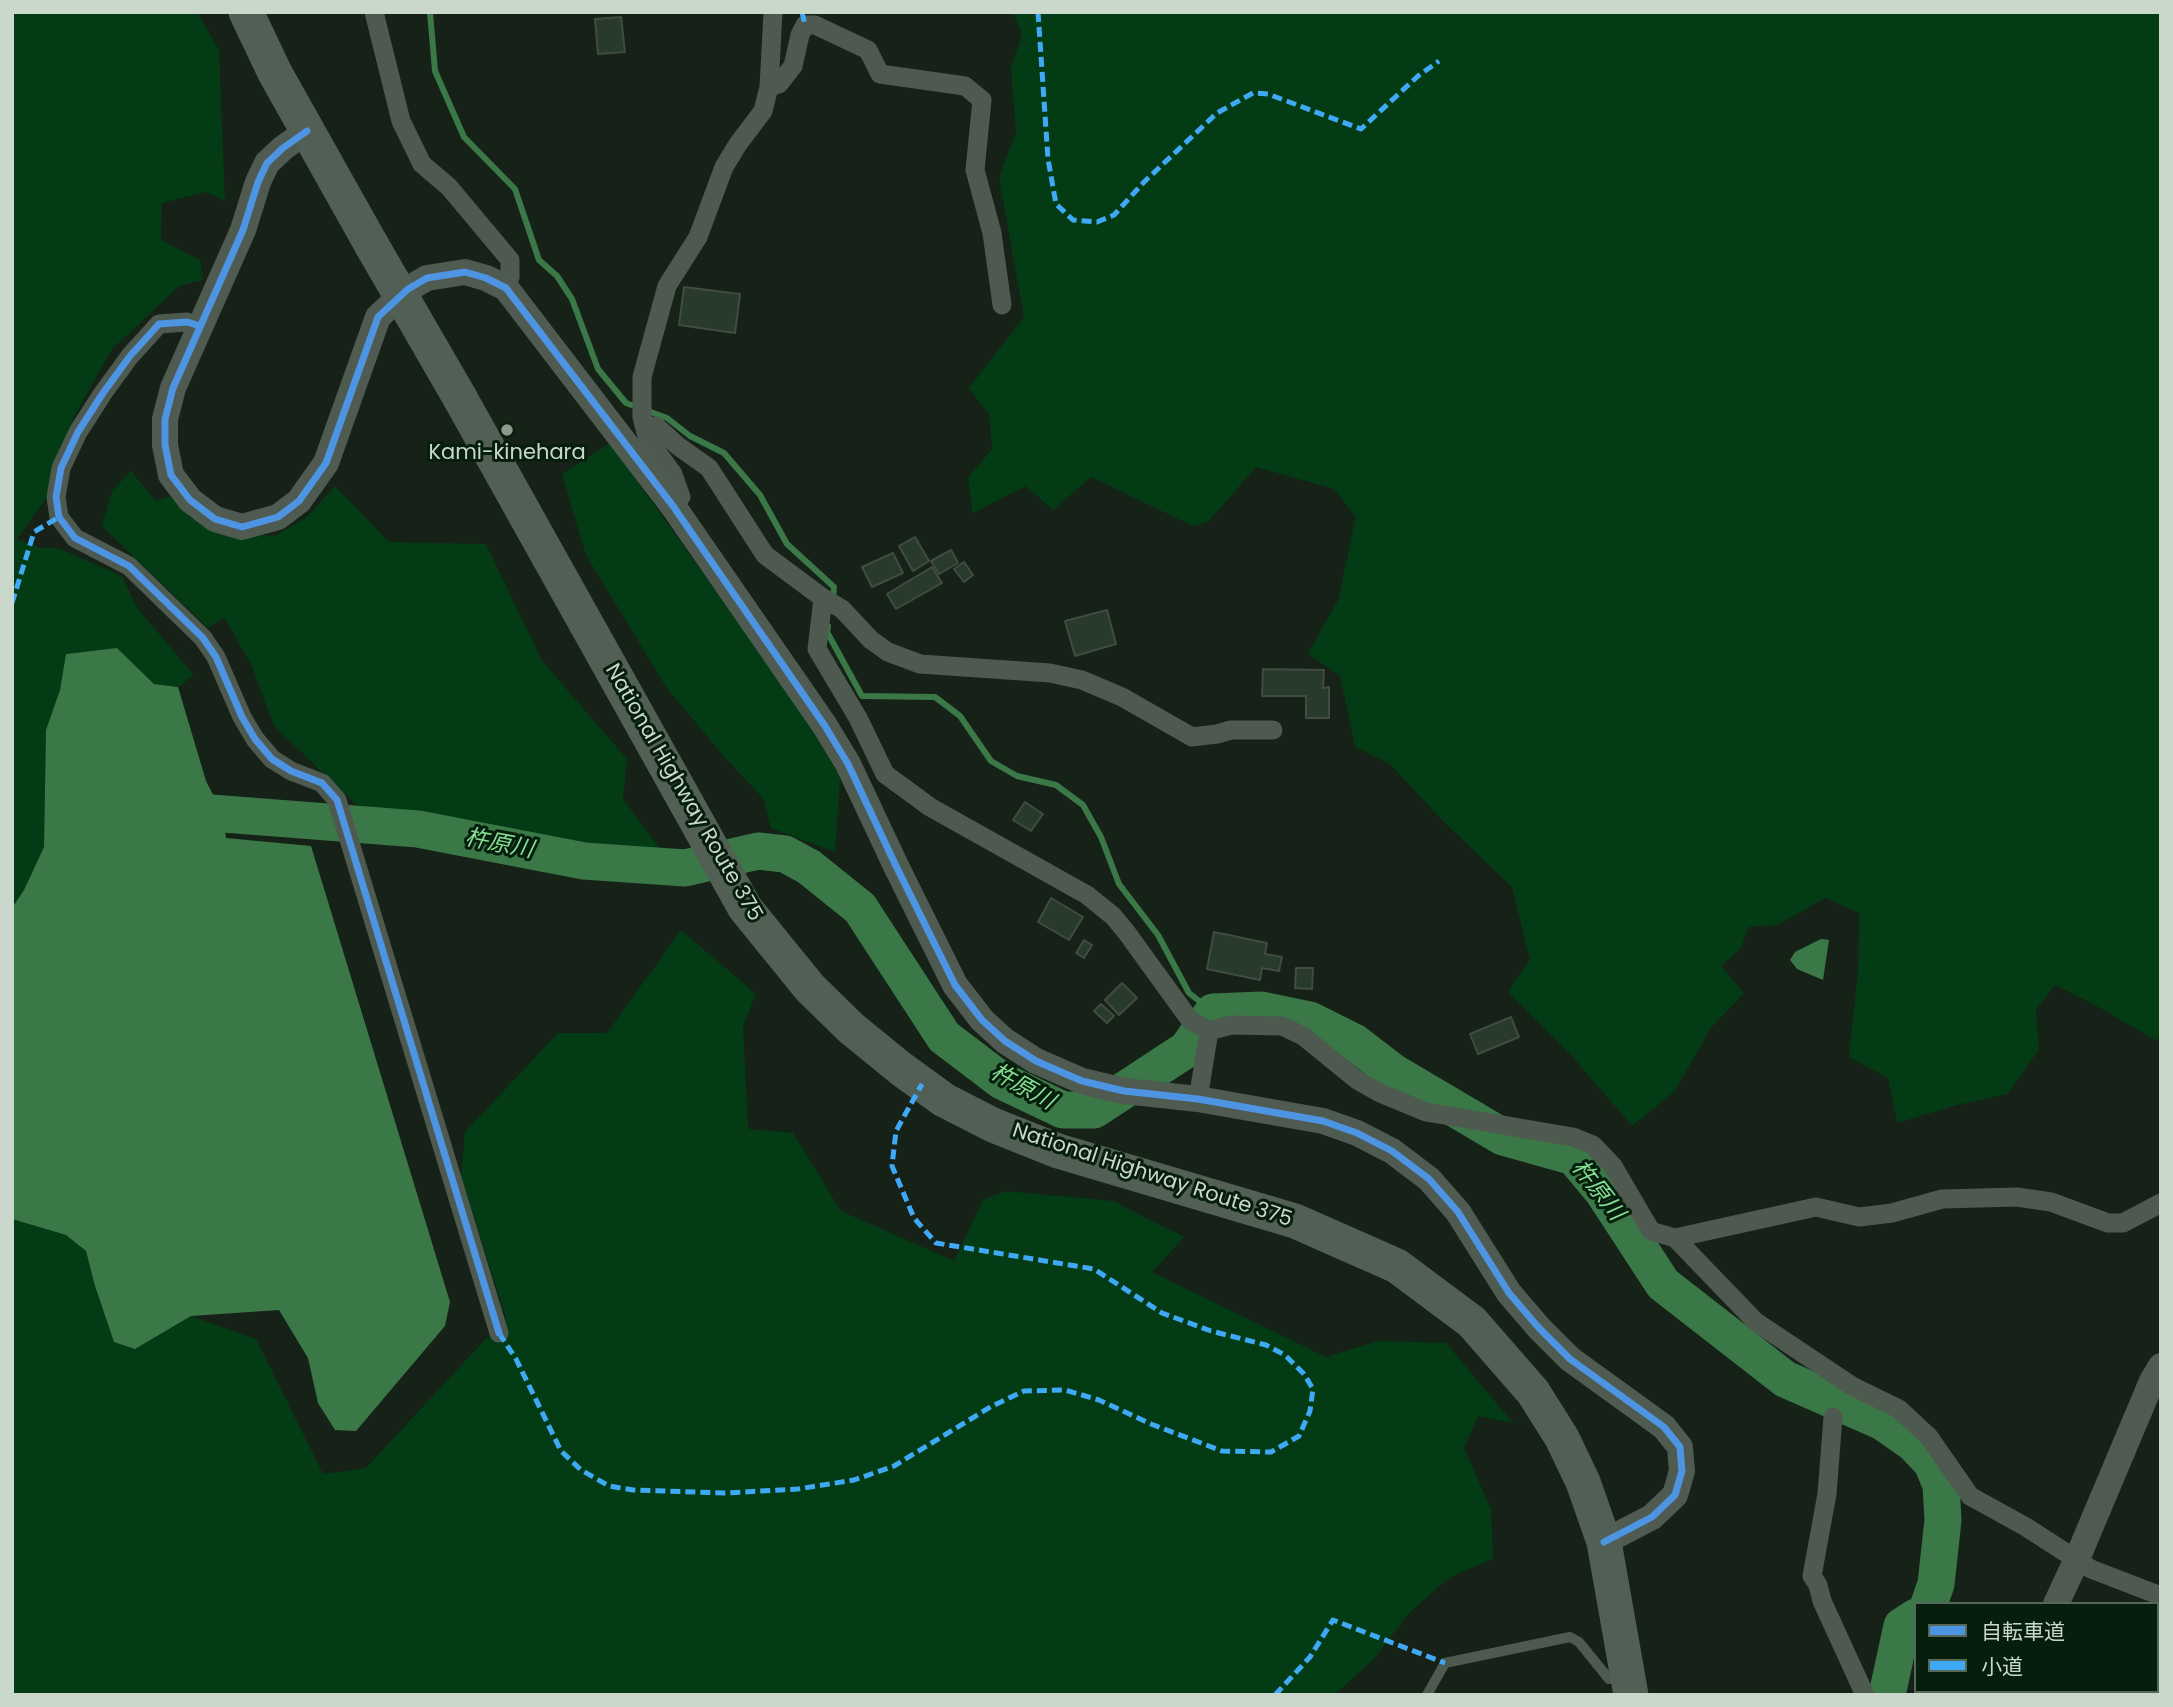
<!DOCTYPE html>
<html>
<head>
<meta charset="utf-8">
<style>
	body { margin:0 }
	#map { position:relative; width:2173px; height:1707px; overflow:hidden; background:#162218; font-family:Poppins,"Noto Sans JP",sans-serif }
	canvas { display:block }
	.frame { position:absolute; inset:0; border:14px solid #cad8cb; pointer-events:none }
	.legend { position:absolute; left:1914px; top:1602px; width:245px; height:91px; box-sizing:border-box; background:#061f0c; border:2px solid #546958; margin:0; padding:9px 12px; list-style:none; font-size:21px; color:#cad8cb }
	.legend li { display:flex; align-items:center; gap:14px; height:35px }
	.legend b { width:35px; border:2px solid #546958 }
</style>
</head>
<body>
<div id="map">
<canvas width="2173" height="1707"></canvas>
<div class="frame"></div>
<ul class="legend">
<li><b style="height:9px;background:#4d94e3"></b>自転車道</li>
<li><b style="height:9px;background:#3fa9f5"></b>小道</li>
</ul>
</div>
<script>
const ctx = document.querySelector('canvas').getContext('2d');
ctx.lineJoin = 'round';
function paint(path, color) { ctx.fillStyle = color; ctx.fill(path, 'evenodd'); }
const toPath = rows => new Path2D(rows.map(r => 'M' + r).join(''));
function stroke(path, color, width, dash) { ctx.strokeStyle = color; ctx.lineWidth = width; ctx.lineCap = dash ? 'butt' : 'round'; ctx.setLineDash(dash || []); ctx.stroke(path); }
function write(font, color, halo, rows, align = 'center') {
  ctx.font = font + ' Poppins,"Noto Sans JP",sans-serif'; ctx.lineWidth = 6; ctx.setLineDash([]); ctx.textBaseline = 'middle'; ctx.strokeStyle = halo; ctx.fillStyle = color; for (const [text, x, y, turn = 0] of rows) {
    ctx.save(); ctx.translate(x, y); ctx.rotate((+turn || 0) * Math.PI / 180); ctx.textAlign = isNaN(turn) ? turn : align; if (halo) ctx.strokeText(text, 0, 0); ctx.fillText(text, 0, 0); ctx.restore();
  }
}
paint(toPath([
	[12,12,197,12,219,50,225,201,206,192,162,203,161,240,200,260,203,280,179,286,112,349,74,417,45,500,17,539,40,548,58,548,122,576,137,608,194,675,178,687,154,684,117,648,66,654,60,690,46,731,44,847,24,890,12,908],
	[1013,12,2161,12,2161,1035,2157,1041,2095,1005,2055,985,2036,1010,2039,1050,2007,1094,1957,1105,1897,1123,1888,1078,1849,1057,1858,972,1859,913,1826,898,1777,925,1748,927,1741,948,1721,966,1744,993,1710,1029,1675,1091,1632,1126,1571,1055,1508,992,1530,960,1512,887,1442,820,1390,764,1355,747,1340,676,1308,654,1338,600,1356,517,1334,489,1256,467,1208,522,1193,526,1091,477,1053,510,1026,486,973,513,968,478,992,449,989,415,969,388,1024,317,999,178,1016,132,1011,68,1022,34],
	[610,443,803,713,840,777,835,852,771,828,763,798,727,760,666,687,586,555,562,474],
	[131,471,156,501,174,495,192,518,225,533,275,536,307,517,335,486,389,542,486,544,542,661,627,759,623,799,666,857,579,848,365,813,274,726,251,664,224,617,208,628,102,526,112,491],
	[681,930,756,994,743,1026,748,1129,793,1133,841,1211,954,1261,983,1200,1005,1191,1113,1201,1184,1237,1152,1272,1326,1357,1378,1341,1446,1343,1513,1423,1478,1416,1464,1448,1491,1509,1493,1559,1450,1577,1408,1614,1375,1658,1334,1695,12,1695,12,1219,66,1235,86,1251,95,1286,114,1342,135,1349,191,1316,256,1339,323,1474,366,1468,506,1317,461,1177,465,1132,558,1033,607,1033]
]), '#033b15');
paint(toPath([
	[117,648,154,684,178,687,206,781,223,814,226,838,311,846,450,1302,445,1326,356,1431,335,1430,318,1403,308,1358,279,1310,191,1316,135,1349,114,1342,95,1286,86,1251,66,1235,12,1219,12,908,24,890,44,847,46,730,60,690,66,654],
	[1821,939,1829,940,1823,980,1797,969,1790,960,1795,952]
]), '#3b7847');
stroke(toPath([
	[430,12,435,71,464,137,515,189,539,260,557,276,572,299,598,369,626,403,667,418,690,436,724,453,760,495,787,544,834,587,833,598],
	[828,626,827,632,862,696,935,697,960,716,991,761,1017,776,1056,785,1083,805,1101,837,1119,884,1158,935,1189,993,1213,1012]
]), '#3b7847', 6);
stroke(toPath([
	[211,813,418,829,584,861,685,868,758,851,785,854,809,867,860,908,944,1037,1002,1081,1063,1110,1094,1110,1187,1049,1213,1012,1262,1010,1310,1020,1354,1042,1393,1072,1503,1137,1574,1157,1603,1192,1663,1284,1785,1379,1883,1422,1913,1443,1932,1463,1941,1485,1943,1520,1936,1584,1929,1604],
	[1887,1695,1902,1626,1916,1617]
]), '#3b7847', 37);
const building = toPath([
	[621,17,625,52,598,54,595,19,621,17],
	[684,287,740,294,735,333,679,325,684,287],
	[915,537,929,561,913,571,899,546,915,537],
	[951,550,958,563,939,574,931,561,951,550],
	[893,553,903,573,872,587,862,567,893,553],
	[964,562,973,575,964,582,954,569,964,562],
	[932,567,942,583,896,609,887,594,932,567],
	[1107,610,1116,644,1075,656,1065,621,1107,610],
	[1263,669,1324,670,1323,688,1329,687,1329,718,1306,718,1306,696,1262,696,1263,669],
	[1025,802,1043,814,1031,831,1013,820,1025,802],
	[1051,898,1083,917,1069,940,1038,922,1051,898],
	[1214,932,1267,943,1265,954,1282,957,1279,971,1262,968,1260,980,1207,969,1214,932],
	[1084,940,1092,945,1084,958,1076,953,1084,940],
	[1296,968,1313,968,1312,989,1295,988,1296,968],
	[1122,983,1137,998,1119,1015,1105,1000,1122,983],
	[1101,1004,1114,1016,1107,1023,1094,1011,1101,1004],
	[1511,1017,1519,1037,1478,1054,1470,1034,1511,1017]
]);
paint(building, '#283a2c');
stroke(building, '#404b42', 2);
stroke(toPath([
	[1427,1695,1445,1663,1570,1637,1579,1642,1609,1679,1624,1678]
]), '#4e5950', 10);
stroke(toPath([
	[374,12,401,121,422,164,449,187,510,260,510,277,506,288],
	[769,87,779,84,793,66,800,35,805,25,815,25,868,50,880,74,965,86,982,100,975,170,992,233,1002,305],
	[200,326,187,322,159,324,130,356,103,393,78,432,61,468,56,497,59,517,75,538,129,566,203,638,216,657,242,717,255,739,272,759,291,771,322,783,337,800,499,1333],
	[645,427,656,426,678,446,709,468,765,555,823,598,842,609,871,640,888,652,920,664,1050,673,1082,680,1122,697,1192,737,1217,734,1231,730,1273,730],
	[673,506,681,497,673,474,648,440,642,417,642,377,667,286,698,237,724,167,738,144,763,111,769,87,773,12],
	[823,598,817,649,858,718,885,774,930,807,1087,895,1113,916,1127,933,1190,1020,1209,1031],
	[1198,1099,1209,1031,1231,1025,1282,1026,1303,1036,1357,1080,1380,1093,1426,1112,1573,1137,1593,1145,1613,1166,1651,1231,1675,1238,1816,1207,1859,1217,1892,1213,1942,1199,2017,1197,2051,1202,2108,1223,2123,1223,2161,1203],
	[1675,1238,1756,1322,1852,1386,1899,1409,1929,1437,1970,1496,2026,1527,2091,1569,2161,1596],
	[1833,1417,1827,1494,1812,1576,1818,1585,1822,1601,1865,1695]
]), '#4e5950', 19);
stroke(toPath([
	[307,131,283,148,267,163,258,182,243,230,173,388,165,419,165,445,171,475,190,500,215,519,242,527,278,517,299,501,326,463,378,317,408,289,427,278,465,272,486,278,506,288,673,506,825,726,848,764,896,866,955,985,982,1020,1005,1041,1036,1061,1082,1081,1124,1091,1198,1099,1323,1121,1357,1133,1392,1151,1429,1179,1458,1212,1509,1293,1539,1328,1570,1359,1664,1427,1680,1447,1682,1471,1675,1495,1652,1517,1604,1542],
	[2056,1604,2077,1559,2152,1381,2161,1366],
	[2013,1695,2015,1691]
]), '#4f5a50', 26);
stroke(toPath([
	[246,12,275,73,371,244],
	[460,398,745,908,810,988,851,1028,900,1068,944,1100,993,1125,1058,1151,1295,1221,1397,1266,1472,1322,1533,1392,1562,1438,1583,1482,1604,1542,1631,1695]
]), '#525f54', 35);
stroke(toPath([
	[371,244,460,398]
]), '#525f54', 35);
stroke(toPath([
	[802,12,805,25],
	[1038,12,1048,159,1056,204,1073,220,1097,222,1114,215,1144,182,1217,113,1253,93,1268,94,1361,129,1418,76,1439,61],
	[12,603,34,532,59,517],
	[499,1333,516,1359,561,1451,581,1470,609,1486,633,1490,725,1493,798,1489,854,1480,894,1466,992,1406,1024,1391,1065,1390,1099,1400,1151,1424,1222,1451,1271,1452,1299,1436,1310,1411,1313,1389,1304,1374,1285,1355,1266,1345,1211,1331,1162,1313,1094,1269,936,1243,914,1218,892,1166,896,1131,922,1084],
	[1275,1695,1310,1657,1333,1620,1445,1663]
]), '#3fa9f5', 5, [10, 5]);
stroke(toPath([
	[307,131,283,148,267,163,258,182,243,230,173,388,165,419,165,445,171,475,190,500,215,519,242,527,278,517,299,501,326,463,378,317,408,289,427,278,465,272,486,278,506,288,673,506,825,726,848,764,896,866,955,985,982,1020,1005,1041,1036,1061,1082,1081,1124,1091,1198,1099,1323,1121,1357,1133,1392,1151,1429,1179,1458,1212,1509,1293,1539,1328,1570,1359,1664,1427,1680,1447,1682,1471,1675,1495,1652,1517,1604,1542],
	[200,326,187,322,159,324,130,356,103,393,78,432,61,468,56,497,59,517,75,538,129,566,203,638,216,657,242,717,255,739,272,759,291,771,322,783,337,800,499,1333]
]), '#4d94e3', 7);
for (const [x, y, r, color] of [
	[507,430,7,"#8b988c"]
]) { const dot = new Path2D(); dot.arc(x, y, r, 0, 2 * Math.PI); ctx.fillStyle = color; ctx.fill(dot); stroke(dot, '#061f0c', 2.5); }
write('21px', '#cad8cb', '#061f0c', [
	["Kami-kinehara",507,454]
]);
write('21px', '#cad8cb', '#061f0c', [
	["National Highway Route 375",683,793,60],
	["National Highway Route 375",1152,1176,18]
]);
write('italic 23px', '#86de95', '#061f0c', [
	["杵原川",499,845,11],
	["杵原川",1022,1088,29],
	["杵原川",1597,1191,52]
]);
</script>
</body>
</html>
